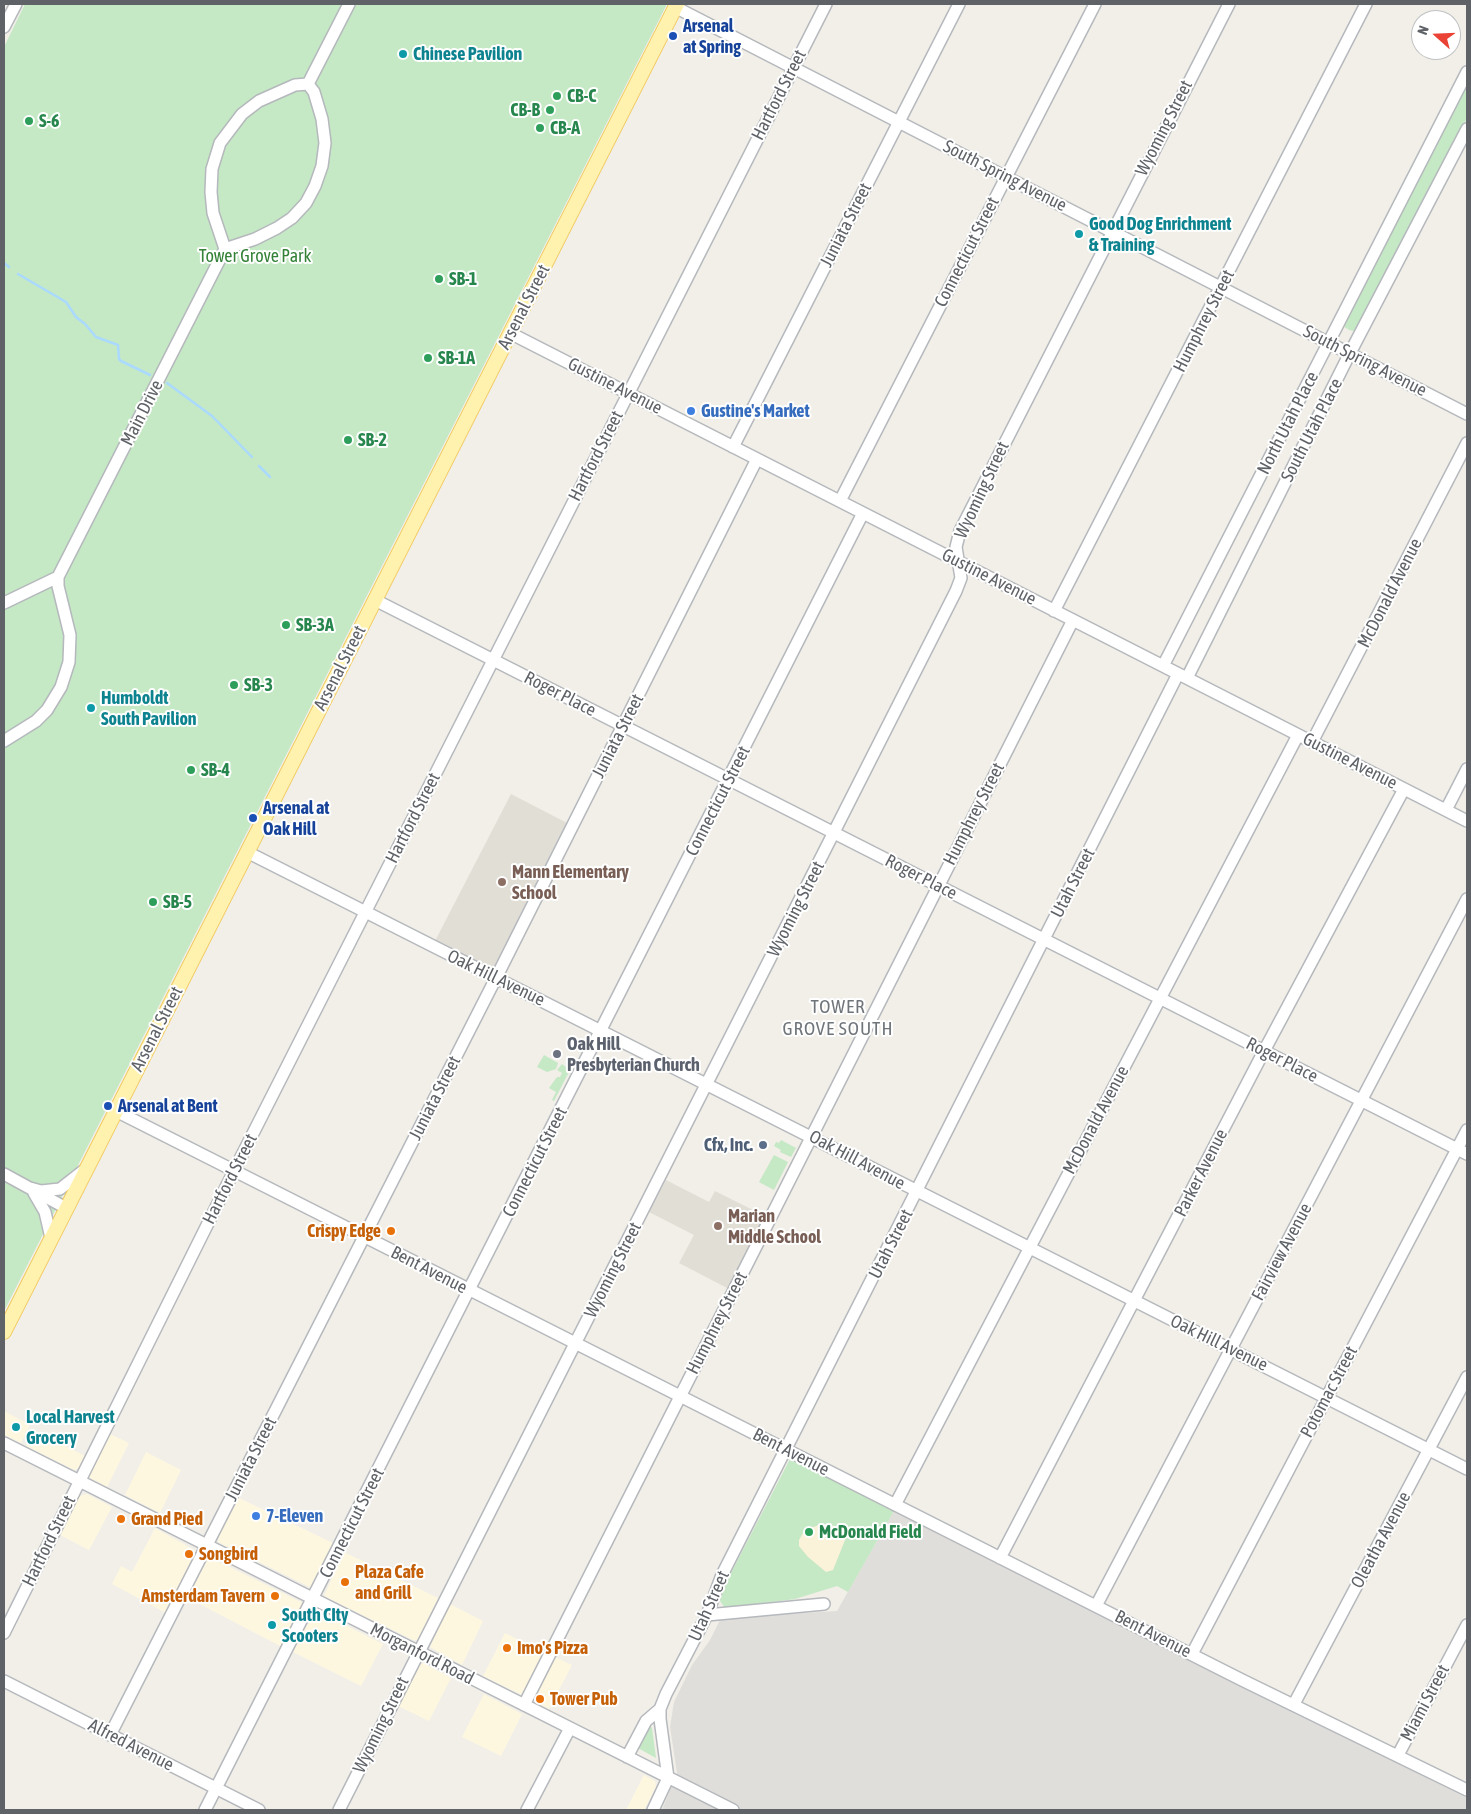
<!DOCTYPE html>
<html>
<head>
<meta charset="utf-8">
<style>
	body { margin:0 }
	#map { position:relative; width:1471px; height:1814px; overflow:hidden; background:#f1efe8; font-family:"Asap Condensed",sans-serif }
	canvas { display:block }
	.frame { position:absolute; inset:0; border:5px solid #5f6368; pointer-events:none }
	.north { position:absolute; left:1411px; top:10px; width:50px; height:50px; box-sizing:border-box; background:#fff; border:1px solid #bfc1c3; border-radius:50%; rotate:290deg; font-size:14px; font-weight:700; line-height:20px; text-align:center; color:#5f6368 }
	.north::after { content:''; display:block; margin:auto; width:18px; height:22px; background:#ea4335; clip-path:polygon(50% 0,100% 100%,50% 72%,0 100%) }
</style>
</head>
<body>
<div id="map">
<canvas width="1471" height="1814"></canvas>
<div class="frame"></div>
<div class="north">N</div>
</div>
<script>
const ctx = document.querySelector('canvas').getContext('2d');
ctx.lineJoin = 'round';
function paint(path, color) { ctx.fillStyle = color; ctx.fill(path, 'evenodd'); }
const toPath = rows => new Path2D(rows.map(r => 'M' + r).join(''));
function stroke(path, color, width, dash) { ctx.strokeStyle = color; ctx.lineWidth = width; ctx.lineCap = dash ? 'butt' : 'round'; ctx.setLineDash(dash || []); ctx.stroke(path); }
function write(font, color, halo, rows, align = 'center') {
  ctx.font = font + ' "Asap Condensed",sans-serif'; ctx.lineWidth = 4; ctx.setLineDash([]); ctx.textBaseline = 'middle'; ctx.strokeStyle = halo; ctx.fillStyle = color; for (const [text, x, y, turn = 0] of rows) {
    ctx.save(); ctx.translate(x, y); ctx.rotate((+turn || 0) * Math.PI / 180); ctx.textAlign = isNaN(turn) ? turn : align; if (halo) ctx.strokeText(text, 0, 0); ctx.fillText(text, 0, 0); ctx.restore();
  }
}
paint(toPath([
	[4,1411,30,1425,21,1443,4,1435],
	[34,1430,85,1456,79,1468,74,1470,26,1446],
	[108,1433,129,1443,107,1487,90,1478,88,1473],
	[146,1452,181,1470,160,1513,125,1495],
	[87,1494,112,1507,89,1550,60,1535,80,1496],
	[239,1498,335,1544,312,1588,218,1542,219,1535],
	[155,1528,198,1552,168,1614,112,1584,121,1566,132,1572],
	[344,1552,438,1598,418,1640,413,1640,324,1596],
	[209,1557,303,1603,304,1605,284,1648,188,1598],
	[450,1604,483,1621,462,1665,430,1647],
	[317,1611,383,1644,361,1686,293,1652,314,1613],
	[505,1633,545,1653,522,1695,483,1676],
	[555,1657,572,1665,549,1709,536,1702,535,1698],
	[423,1663,451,1678,429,1721,398,1706,418,1666],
	[484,1694,522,1714,501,1756,462,1737],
	[644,1775,655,1781,656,1787,644,1810,626,1810]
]), '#fef7e0');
paint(toPath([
	[894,1511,1467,1798,1467,1810,662,1810,677,1773,670,1727,674,1702,692,1665,710,1640,721,1618,837,1611]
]), '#e0deda');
paint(toPath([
	[511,794,569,824,495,965,491,968,435,941],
	[666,1180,709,1202,715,1191,765,1216,729,1289,679,1263,694,1235,649,1212]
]), '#e1ded6');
paint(toPath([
	[25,4,667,4,4,1311,4,47],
	[1467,80,1467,118,1360,326,1354,331,1349,330,1343,326],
	[544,1055,558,1063,556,1069,547,1072,537,1067],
	[562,1064,570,1070,554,1101,552,1100,556,1092,549,1088,557,1077,560,1077,562,1073,557,1070],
	[781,1140,796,1148,791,1157,780,1152,781,1150,774,1146,776,1142,779,1143],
	[774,1155,788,1162,774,1190,759,1182],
	[790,1459,894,1511,848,1592,837,1586,795,1599,725,1608,718,1598],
	[650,1726,652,1728,656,1758,636,1747,647,1727]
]), '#c5e8c5');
paint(toPath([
	[821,1524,834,1526,840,1529,845,1540,833,1570,826,1572,808,1557,799,1546,799,1540,804,1531]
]), '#fbf3d9');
stroke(toPath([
	[4,263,9,267],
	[18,274,66,302,76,317,85,324,96,337,118,345,119,359,121,361,150,375],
	[167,383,212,416,252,457],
	[259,466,270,477]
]), '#aadaff', 2.5);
const minor = toPath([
	[675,7,1467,414],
	[4,27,16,4],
	[308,84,314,92,322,119,325,143,322,166,315,186,306,203,292,218,277,228,255,239,225,249,213,213,211,192,212,169,220,143,242,114,259,101,295,85,308,84],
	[308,84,349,4],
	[510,333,1467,821],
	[733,447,959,4],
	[840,501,1095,4],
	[375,600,1467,1154],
	[4,603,58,577],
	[1054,611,1366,4],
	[1163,666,1467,72],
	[1187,678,1350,353,1467,129],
	[4,741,36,721,47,710,61,687,69,662,70,635,58,586,58,577,225,249],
	[1312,742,1467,443],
	[1446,810,1467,769],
	[247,852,1467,1469],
	[116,1111,1242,1680,1467,1790],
	[4,1174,66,1208],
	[30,1188,41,1191,60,1189,83,1171],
	[34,1193,45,1212,51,1238],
	[4,1443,733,1810],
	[895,1505,1298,735],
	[1000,1558,1264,1051,1404,789],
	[1096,1606,1467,899],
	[707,1615,824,1604],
	[4,1633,238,1163,826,4],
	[1192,1654,1467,1130],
	[4,1681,259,1810],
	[1294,1704,1467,1377],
	[524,1705,1073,620],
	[110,1735,499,972,757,459],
	[1398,1755,1467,1625],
	[627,1757,646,1721,660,1709],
	[205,1810,863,513],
	[339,1810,956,591,961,578,956,547,960,531,1229,4],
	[527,1810,570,1728],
	[653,1810,668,1778,660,1719,660,1709,666,1694,707,1615,722,1575,1178,674]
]);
const major = toPath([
	[4,1332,677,4]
]);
stroke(minor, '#b5b8bc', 14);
stroke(major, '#f2c960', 16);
stroke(minor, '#fff', 11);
stroke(major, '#fff2af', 14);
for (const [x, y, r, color] of [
	[673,36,5,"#1a4fb4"],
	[403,54,5,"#0f9aa8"],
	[557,96,5,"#2e9e5b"],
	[550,110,5,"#2e9e5b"],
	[29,121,5,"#2e9e5b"],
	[540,128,5,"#2e9e5b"],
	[1079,234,5,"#0f9aa8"],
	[439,279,5,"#2e9e5b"],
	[428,358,5,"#2e9e5b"],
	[691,411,5,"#3f7fe0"],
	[348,440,5,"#2e9e5b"],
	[286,625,5,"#2e9e5b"],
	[234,685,5,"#2e9e5b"],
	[91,708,5,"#0f9aa8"],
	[191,770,5,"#2e9e5b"],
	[253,818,5,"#1a4fb4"],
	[502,882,5,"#8d6e63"],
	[153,902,5,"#2e9e5b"],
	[557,1054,5,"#6b7280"],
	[108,1106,5,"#1a4fb4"],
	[763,1145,5,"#5c6f8a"],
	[718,1226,5,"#8d6e63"],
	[391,1231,5,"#e8710a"],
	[16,1427,5,"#0f9aa8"],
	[256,1516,5,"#3f7fe0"],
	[121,1519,5,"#e8710a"],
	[809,1532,5,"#2e9e5b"],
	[189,1554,5,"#e8710a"],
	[345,1582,5,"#e8710a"],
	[275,1596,5,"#e8710a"],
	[272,1625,5,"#0f9aa8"],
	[507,1648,5,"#e8710a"],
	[540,1699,5,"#e8710a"]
]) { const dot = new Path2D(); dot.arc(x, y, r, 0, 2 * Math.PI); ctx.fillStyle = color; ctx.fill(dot); stroke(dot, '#fff', 2); }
write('bold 18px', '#164399', '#fff', [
	["Arsenal",683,26],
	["at Spring",683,47],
	["Arsenal at",263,808],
	["Oak Hill",263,829],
	["Arsenal at Bent",118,1106]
], 'left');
write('bold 18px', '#0d838f', '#fff', [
	["Chinese Pavilion",413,54],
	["Good Dog Enrichment",1089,224],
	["& Training",1089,245],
	["Humboldt",101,698],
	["South Pavilion",101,719],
	["Local Harvest",26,1417],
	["Grocery",26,1438],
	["South CIty",282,1615],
	["Scooters",282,1636]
], 'left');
write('18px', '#5f6368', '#fff', [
	["Hartford Street",779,95,-63],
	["Wyoming Street",1164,128,-63],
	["South Spring Avenue",1005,176,27],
	["Juniata Street",846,225,-63],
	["Connecticut Street",967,252,-63],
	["Arsenal Street",524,307,-63],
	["Humphrey Street",1204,321,-63],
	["South Spring Avenue",1365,361,27],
	["Gustine Avenue",615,386,27],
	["Main Drive",142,413,-63],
	["North Utah Place",1288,423,-63],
	["South Utah Place",1312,430,-63],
	["Hartford Street",596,456,-63],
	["Wyoming Street",982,490,-65],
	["Gustine Avenue",989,577,27],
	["McDonald Avenue",1390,593,-63],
	["Arsenal Street",340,668,-63],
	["Roger Place",560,694,27],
	["Juniata Street",618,736,-63],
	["Gustine Avenue",1350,761,27],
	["Connecticut Street",718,801,-63],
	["Humphrey Street",974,814,-63],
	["Hartford Street",413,818,-63],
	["Roger Place",921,877,27],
	["Utah Street",1073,883,-63],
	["Wyoming Street",796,909,-63],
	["Oak Hill Avenue",496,978,26],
	["Arsenal Street",157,1029,-63],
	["Roger Place",1282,1060,27],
	["Juniata Street",435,1098,-63],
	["McDonald Avenue",1096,1120,-62],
	["Oak Hill Avenue",857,1160,28],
	["Connecticut Street",535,1162,-63],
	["Parker Avenue",1201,1173,-63],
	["Hartford Street",230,1179,-63],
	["Utah Street",891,1244,-63],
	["Fairview Avenue",1282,1252,-62],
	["Bent Avenue",429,1270,27],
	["Wyoming Street",613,1270,-63],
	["Humphrey Street",717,1323,-63],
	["Oak Hill Avenue",1219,1343,26],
	["Potomac Street",1329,1392,-62],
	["Bent Avenue",791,1452,27],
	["Juniata Street",251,1459,-63],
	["Connecticut Street",352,1523,-63],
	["Oleatha Avenue",1381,1540,-62],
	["Hartford Street",49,1541,-64],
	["Utah Street",709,1606,-66],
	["Bent Avenue",1153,1634,27],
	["Morganford Road",422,1654,27],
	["Miami Street",1425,1703,-62],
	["Wyoming Street",381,1725,-64],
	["Alfred Avenue",131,1745,27]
]);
write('bold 18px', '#27864d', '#fff', [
	["CB-C",567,96],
	["CB-B",540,110,"right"],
	["S-6",39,121],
	["CB-A",550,128],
	["SB-1",449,279],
	["SB-1A",438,358],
	["SB-2",358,440],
	["SB-3A",296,625],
	["SB-3",244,685],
	["SB-4",201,770],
	["SB-5",163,902],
	["McDonald Field",819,1532]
], 'left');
write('18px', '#348238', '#fff', [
	["Tower Grove Park",255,256]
]);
write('bold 18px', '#366cbe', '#fff', [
	["Gustine's Market",701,411],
	["7-Eleven",266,1516]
], 'left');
write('bold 18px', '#785e54', '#fff', [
	["Mann Elementary",512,872],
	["School",512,893],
	["Marian",728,1216],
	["Middle School",728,1237]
], 'left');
write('bold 18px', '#5b616d', '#fff', [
	["Oak Hill",567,1044],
	["Presbyterian Church",567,1065]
], 'left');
write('bold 18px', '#4e5e75', '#fff', [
	["Cfx, Inc.",753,1145]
], 'right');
write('bold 18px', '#c56008', '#fff', [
	["Crispy Edge",381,1231,"right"],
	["Grand Pied",131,1519],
	["Songbird",199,1554],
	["Plaza Cafe",355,1572],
	["and Grill",355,1593],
	["Amsterdam Tavern",265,1596,"right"],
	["Imo's Pizza",517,1648],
	["Tower Pub",550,1699]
], 'left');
ctx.letterSpacing = '1px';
write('19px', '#70757a', '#fff', [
	["TOWER",838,1007],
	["GROVE SOUTH",838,1029]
]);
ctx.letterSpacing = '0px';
</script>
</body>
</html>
